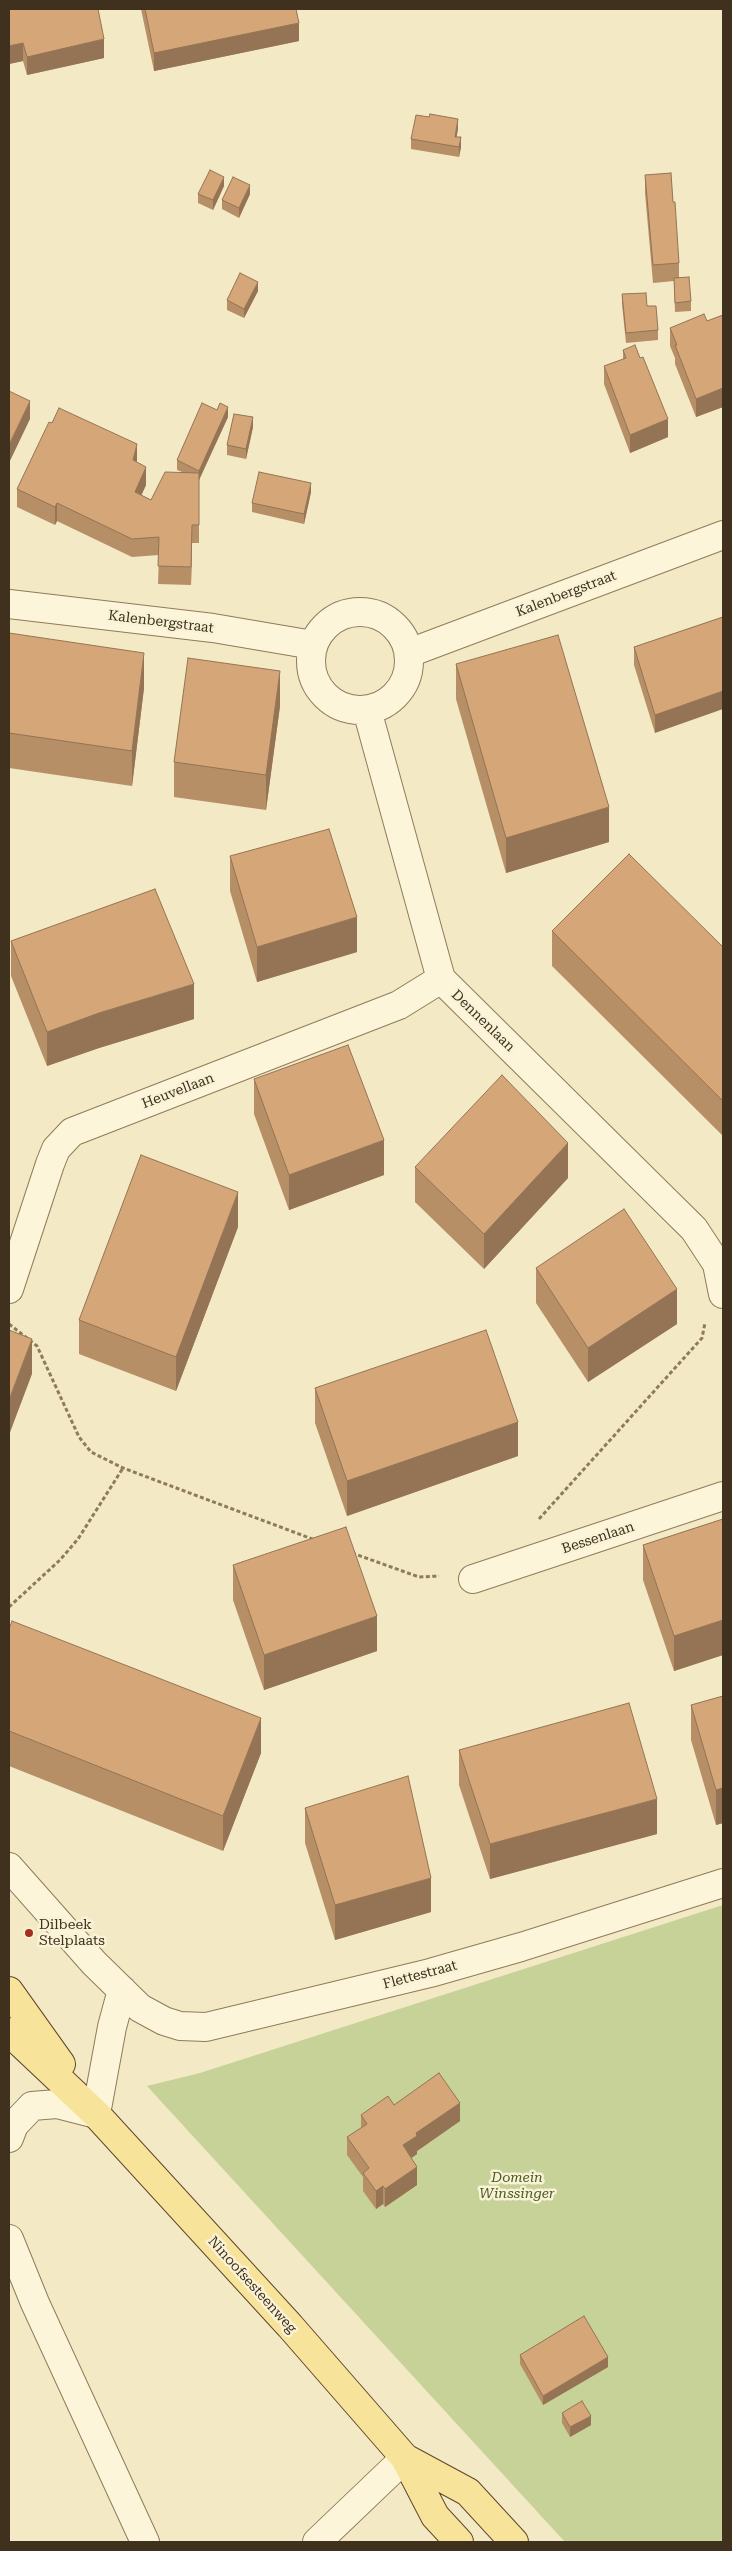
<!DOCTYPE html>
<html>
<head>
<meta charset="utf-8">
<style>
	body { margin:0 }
	#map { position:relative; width:732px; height:2551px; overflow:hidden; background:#f3e9c5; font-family:"Roboto Serif",serif }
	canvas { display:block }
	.frame { position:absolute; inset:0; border:10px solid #3f311e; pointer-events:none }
</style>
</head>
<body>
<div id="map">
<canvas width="732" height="2551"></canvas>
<div class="frame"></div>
</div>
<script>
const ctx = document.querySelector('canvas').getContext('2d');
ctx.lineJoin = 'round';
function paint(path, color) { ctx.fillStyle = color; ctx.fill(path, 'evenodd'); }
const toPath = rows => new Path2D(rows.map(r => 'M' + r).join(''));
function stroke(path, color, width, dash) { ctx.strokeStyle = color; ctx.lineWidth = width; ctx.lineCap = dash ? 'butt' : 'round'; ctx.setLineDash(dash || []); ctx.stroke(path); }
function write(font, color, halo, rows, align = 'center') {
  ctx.font = font + ' "Roboto Serif",serif'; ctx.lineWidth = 5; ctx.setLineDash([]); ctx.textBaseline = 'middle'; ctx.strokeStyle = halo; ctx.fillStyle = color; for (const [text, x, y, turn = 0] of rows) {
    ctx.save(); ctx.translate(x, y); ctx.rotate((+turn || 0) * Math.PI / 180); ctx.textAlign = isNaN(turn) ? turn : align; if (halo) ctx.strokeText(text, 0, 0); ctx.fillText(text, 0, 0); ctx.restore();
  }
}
paint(toPath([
	[723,1905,723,2542,565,2542,147,2086,200,2073]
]), '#c6d297');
const minor = toPath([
	[9,604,213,628,313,645],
	'311 661a49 49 0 1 1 98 0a49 49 0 1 1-98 0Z',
	[409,653,723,535],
	[367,710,441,979,694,1229,717,1264,723,1294],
	[9,1289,50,1164,56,1149,72,1132,399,1005,441,979],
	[473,1579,723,1496],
	[9,1867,94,1963,140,2008,164,2021,180,2026,206,2027,430,1973,521,1947,723,1883],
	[9,2138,14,2125,32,2106,57,2104,96,2114,112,2027,122,1990],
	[9,2239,35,2303,145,2542],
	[317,2542,405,2458]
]);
const major = toPath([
	[9,1991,61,2064],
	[9,2032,96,2114,290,2326,405,2458,435,2516,459,2542],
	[405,2458,468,2492,514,2542]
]);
stroke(minor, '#907b59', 30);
stroke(major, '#5e482d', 30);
stroke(toPath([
	[9,1324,37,1346,79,1437,91,1452,123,1468,315,1540],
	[539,1519,702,1338,705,1323],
	[352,1553,419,1577,439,1576],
	[9,1607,60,1560,78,1539,123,1468]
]), '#907b59', 3, [4, 2.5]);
stroke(minor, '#fcf5da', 28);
stroke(major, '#f8e39a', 28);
paint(toPath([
	[9,9,104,58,27,75,23,61,9,64],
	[141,9,296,9,299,41,154,71],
	[458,129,456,137,461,147,459,157,411,149,411,139],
	[645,175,679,263,679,278,691,301,691,311,675,312,674,281,653,283,645,193],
	[224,186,213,210,198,203,198,194],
	[250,194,239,218,222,209,222,200],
	[258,291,244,318,227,310,227,300],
	[622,294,647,306,658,330,658,340,626,343,622,304],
	[723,315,723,407,696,417,675,364,675,358,670,346,670,328,707,321],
	[623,350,640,358,668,437,630,453,604,384,604,366,623,359],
	[228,417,199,480,199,543,192,543,191,585,158,584,159,555,132,557,57,521,55,525,17,507,17,489,137,462,146,485,141,495,151,500,182,472,177,470,177,460],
	[253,427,246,459,227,455,227,445],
	[311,492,304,524,252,512,252,503],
	[723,617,655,733,634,665,634,647],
	[9,633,144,688,132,786,9,768],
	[456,664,609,842,506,873,456,699],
	[280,706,266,810,174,797,174,762],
	[230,856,357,952,257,982,230,891],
	[552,931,723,947,723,1136,552,966],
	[11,941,194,1019,99,1048,47,1066,11,976],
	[254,1079,384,1175,289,1210,254,1114],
	[415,1167,568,1178,484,1269,415,1202],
	[238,1227,176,1391,79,1354,79,1320],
	[536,1268,677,1324,588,1382,536,1303],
	[315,1388,518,1456,347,1516,315,1423],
	[723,1519,723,1655,674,1671,643,1580,643,1545],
	[233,1565,377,1651,264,1690,233,1600],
	[9,1629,261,1753,223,1851,9,1766],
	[723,1696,723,1823,716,1825,691,1740,691,1705],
	[459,1750,657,1834,490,1879,459,1785],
	[305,1808,431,1912,335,1940,305,1843],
	[394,2105,460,2121,417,2151,417,2154,411,2158,417,2185,385,2207,383,2204,376,2209,363,2191,363,2177,347,2155,347,2137,361,2128,361,2115],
	[520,2355,608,2367,543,2405,520,2364],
	[562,2413,591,2425,570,2437,562,2423]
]), '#b68f67');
paint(toPath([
	[299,23,299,41,154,71,154,53],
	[104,39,104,58,27,75,27,57],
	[23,43,23,61,9,64,9,46],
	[458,119,458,129,455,146,455,137],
	[461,137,461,147,459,157,459,147],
	[224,177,224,186,213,210,213,200],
	[250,185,250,194,239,218,239,208],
	[258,282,258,291,244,318,244,309],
	[723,388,723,407,696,417,696,399],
	[30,401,30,419,9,463,9,445],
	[228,407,228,417,199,480,199,543,199,471],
	[253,417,253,427,246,459,246,449],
	[668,419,668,437,630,453,630,435],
	[137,444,137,462,133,460],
	[146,467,146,485,135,510,135,492],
	[311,483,311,492,304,524,304,514],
	[57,503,57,521,55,525,55,507],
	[192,525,192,543,191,585,191,567],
	[144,653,144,688,132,786,132,751],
	[280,671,280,706,266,810,266,775],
	[723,691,723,709,655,733,655,715],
	[609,807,609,842,506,873,506,838],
	[357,917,357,952,257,982,257,947],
	[194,984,194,1019,99,1048,47,1066,47,1032,99,1013],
	[384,1140,384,1175,289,1210,289,1175],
	[568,1143,568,1178,484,1269,484,1234],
	[238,1192,238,1227,176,1391,176,1357],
	[677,1289,677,1324,588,1382,588,1348],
	[32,1339,32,1374,9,1435,9,1400],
	[518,1422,518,1456,347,1516,347,1481],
	[377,1616,377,1651,264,1690,264,1655],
	[723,1620,723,1655,674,1671,674,1636],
	[261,1718,261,1753,223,1851,223,1816],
	[723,1788,723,1823,716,1825,716,1790],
	[657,1799,657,1834,490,1879,490,1844],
	[431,1878,431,1912,335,1940,335,1905],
	[460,2103,460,2121,417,2151,417,2154,403,2164,403,2145,416,2133],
	[417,2167,417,2185,385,2207,385,2189],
	[383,2186,383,2204,376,2209,376,2191],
	[608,2357,608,2367,543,2405,543,2396],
	[591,2416,591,2425,570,2437,570,2427]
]), '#947454');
const building = toPath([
	[9,9,98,9,104,39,27,57,23,43,9,46,9,9],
	[145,9,296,9,299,23,154,53,145,9],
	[430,114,458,119,455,137,461,137,459,147,411,139,416,115,429,117,430,114],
	[210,170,224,177,213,200,198,194,210,170],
	[671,173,673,202,675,202,679,263,653,265,645,175,671,173],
	[233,177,250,185,239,208,222,200,233,177],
	[240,273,258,282,244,309,227,300,240,273],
	[689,277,691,301,675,303,674,278,689,277],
	[646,293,647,306,656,306,658,330,626,333,622,294,646,293],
	[704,314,707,321,723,315,723,388,696,399,675,345,677,345,670,328,704,314],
	[635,345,640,358,643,357,668,419,630,435,604,366,626,358,623,350,635,345],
	[9,391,30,401,9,445,9,391],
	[202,403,217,410,220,403,228,407,199,471,177,460,202,403],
	[59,408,137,444,133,460,146,467,135,492,151,500,165,472,199,473,199,525,192,525,191,567,158,566,159,537,132,539,57,503,55,507,17,489,49,422,52,423,59,408],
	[234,414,253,417,246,449,227,445,234,414],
	[259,472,311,483,304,514,252,503,259,472],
	[723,617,723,691,655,715,634,647,723,617],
	[9,633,144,653,132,751,9,733,9,633],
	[558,635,609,807,506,838,456,664,558,635],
	[188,658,280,671,266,775,174,762,188,658],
	[329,829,357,917,257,947,230,856,329,829],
	[629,854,723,947,723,1101,552,931,629,854],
	[155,889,194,984,99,1013,47,1032,11,941,155,889],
	[348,1045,384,1140,289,1175,254,1079,348,1045],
	[502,1075,568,1143,484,1234,415,1167,502,1075],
	[141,1155,238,1192,176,1357,79,1320,141,1155],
	[624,1209,677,1289,588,1348,536,1268,624,1209],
	[9,1330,32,1339,9,1400,9,1330],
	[486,1330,518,1422,347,1481,315,1388,486,1330],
	[723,1519,723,1620,674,1636,643,1545,723,1519],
	[346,1527,377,1616,264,1655,233,1565,346,1527],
	[12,1621,261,1718,223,1816,9,1731,9,1629,12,1621],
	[723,1696,723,1788,716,1790,691,1705,723,1696],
	[629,1703,657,1799,490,1844,459,1750,629,1703],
	[408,1776,431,1878,335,1905,305,1808,408,1776],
	[439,2073,460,2103,416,2133,417,2136,403,2145,417,2167,385,2189,383,2186,376,2191,363,2173,369,2168,347,2137,367,2124,361,2115,388,2096,394,2105,439,2073],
	[584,2316,608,2357,543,2396,520,2355,584,2316],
	[582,2401,591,2416,570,2427,562,2413,582,2401]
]);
paint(building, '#d4a678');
stroke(building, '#947454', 1);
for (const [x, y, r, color] of [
	[29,1933,5,"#a52d22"]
]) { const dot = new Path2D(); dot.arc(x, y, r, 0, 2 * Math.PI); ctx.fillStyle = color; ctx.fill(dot); stroke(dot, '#f9f2d6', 2); }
write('14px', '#3f311e', '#f9f2d6', [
	["Kalenbergstraat",566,594,-21],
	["Kalenbergstraat",161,622,7],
	["Dennenlaan",483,1021,44],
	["Heuvellaan",178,1091,-21],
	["Bessenlaan",598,1538,-18],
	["Flettestraat",420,1975,-15],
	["Ninoofsesteenweg",252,2285,48]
]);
write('14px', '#3f311e', '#f9f2d6', [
	["Dilbeek",39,1925],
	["Stelplaats",39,1941]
], 'left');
write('italic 14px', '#495d23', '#f9f2d6', [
	["Domein",517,2178],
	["Winssinger",517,2194]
]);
</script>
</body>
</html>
